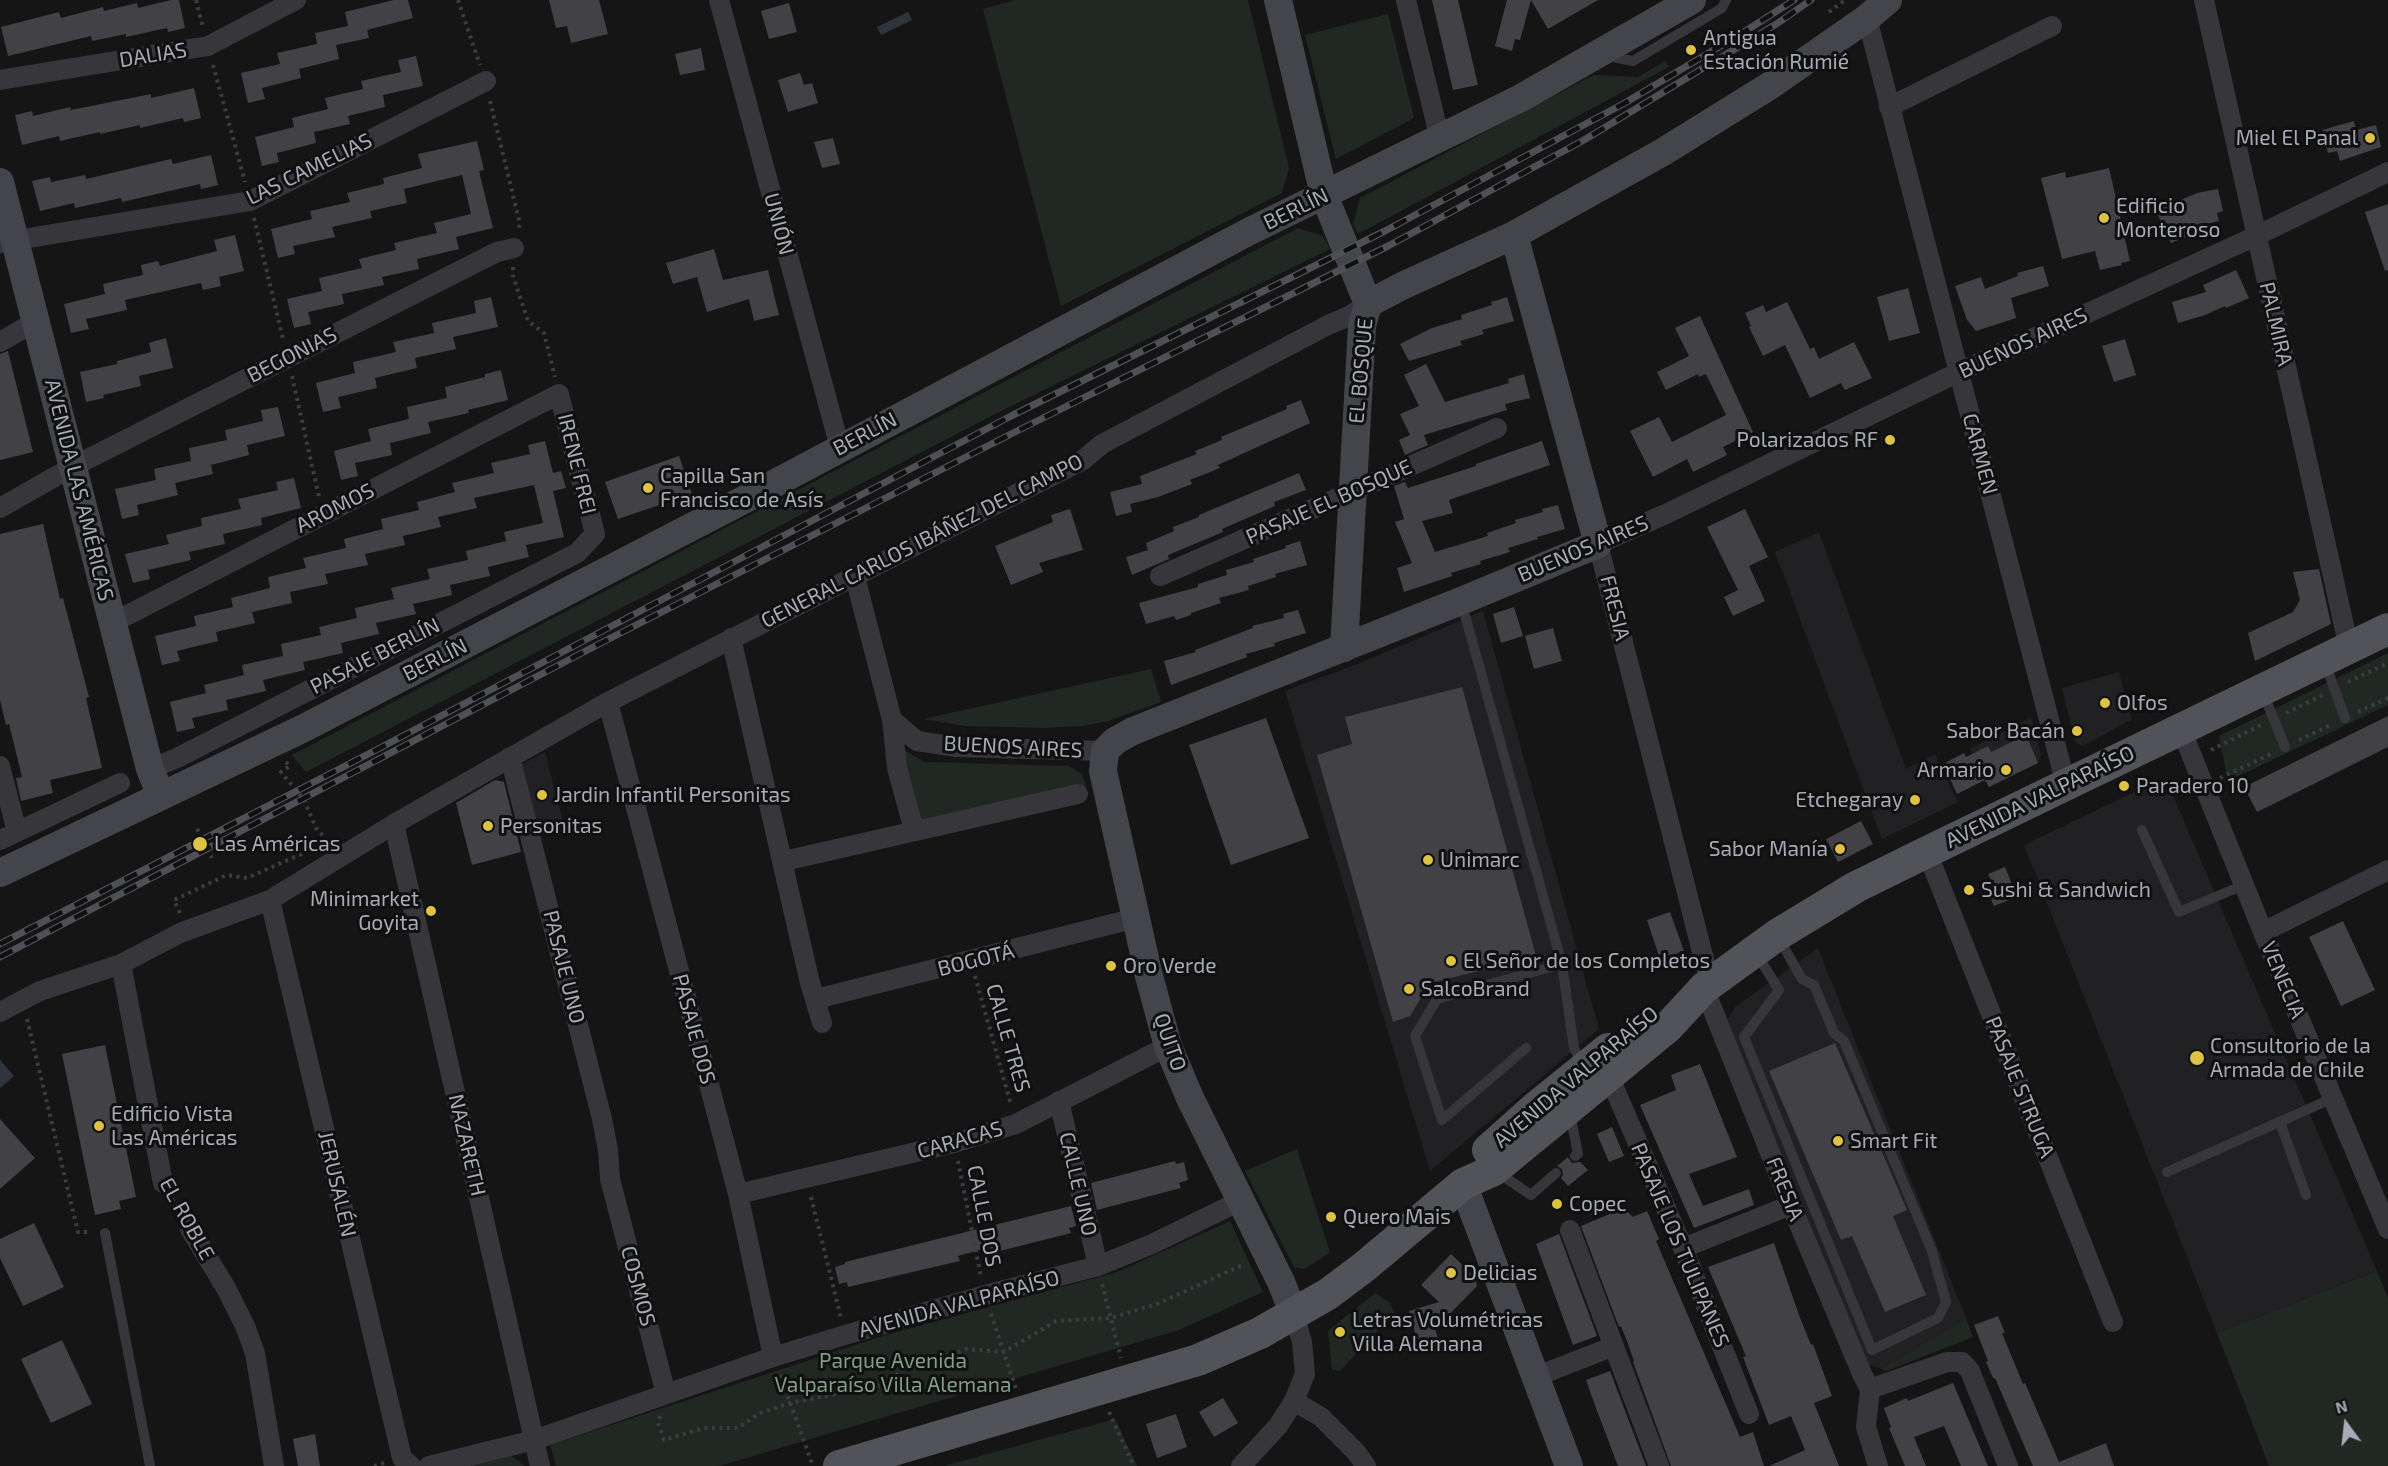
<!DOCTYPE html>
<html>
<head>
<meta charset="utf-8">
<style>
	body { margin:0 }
	#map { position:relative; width:2388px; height:1466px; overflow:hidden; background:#151516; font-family:"Exo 2",sans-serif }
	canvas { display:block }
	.north { position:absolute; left:2316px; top:1394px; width:60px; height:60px; -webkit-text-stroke:4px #101011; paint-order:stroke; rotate:345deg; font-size:16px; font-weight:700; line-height:24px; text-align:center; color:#a8aab5 }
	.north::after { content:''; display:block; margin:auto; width:21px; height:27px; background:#a8aab5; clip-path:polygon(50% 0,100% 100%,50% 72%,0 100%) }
</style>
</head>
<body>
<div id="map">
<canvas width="2388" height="1466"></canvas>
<div class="north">N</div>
</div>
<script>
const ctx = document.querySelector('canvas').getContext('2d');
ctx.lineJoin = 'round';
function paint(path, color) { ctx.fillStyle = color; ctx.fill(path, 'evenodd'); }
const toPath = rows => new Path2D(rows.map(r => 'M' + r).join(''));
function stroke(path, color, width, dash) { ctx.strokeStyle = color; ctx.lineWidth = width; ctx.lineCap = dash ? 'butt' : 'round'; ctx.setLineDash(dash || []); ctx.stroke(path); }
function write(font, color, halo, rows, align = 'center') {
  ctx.font = font + ' "Exo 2",sans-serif'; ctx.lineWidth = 6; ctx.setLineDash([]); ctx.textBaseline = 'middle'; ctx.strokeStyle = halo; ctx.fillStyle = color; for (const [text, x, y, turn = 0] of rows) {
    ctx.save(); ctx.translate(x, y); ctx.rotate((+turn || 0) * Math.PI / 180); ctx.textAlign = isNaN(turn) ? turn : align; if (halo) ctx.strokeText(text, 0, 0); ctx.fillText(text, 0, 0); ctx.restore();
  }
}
paint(toPath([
	[1819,532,1906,769,1935,754,1958,802,1882,839,1775,552],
	[1483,611,1599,1029,1430,1171,1285,691,1360,663],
	[2119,672,2131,720,2083,746,2075,742,2062,688],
	[2031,717,2041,754,2038,763,1989,787,1970,749],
	[545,752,564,825,537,831,521,765],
	[2157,781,2171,791,2377,1271,2217,1333,2024,845],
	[1818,948,1966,1318,1881,1369,1864,1363,1727,1021,1735,1007]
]), '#212123');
paint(toPath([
	[1015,0,1248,0,1289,168,1282,193,1061,306,983,9],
	[1388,14,1414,118,1336,159,1305,35],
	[1665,61,1669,67,1358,234,1353,224,1360,198,1594,75,1638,77],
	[1298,228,1323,236,1330,249,995,414,306,772,292,755],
	[2388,653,2388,705,2228,781,2219,736],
	[1151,669,1161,702,1108,721,1083,726,1045,728,965,726,923,719],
	[904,750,924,762,1069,766,1082,774,1087,788,924,825,917,819,902,762],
	[1297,1149,1330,1253,1304,1269,1294,1267,1245,1171],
	[1230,1221,1263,1292,1179,1330,719,1466,556,1466,550,1445,886,1335,1117,1272],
	[2377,1271,2388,1298,2388,1466,2269,1466,2217,1333],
	[1375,1293,1390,1303,1394,1313,1340,1371,1332,1370,1328,1331],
	[1966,1318,1973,1337,1886,1371,1881,1369],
	[1115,1419,1137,1466,944,1466],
	[510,1455,525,1466,470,1466]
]), '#212823');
paint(toPath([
	[908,12,912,20,881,35,877,27],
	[0,1060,14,1076,0,1088]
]), '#2f353d');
paint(toPath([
	[171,0,179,0,185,28,168,32,167,28,126,37,126,34,92,41,91,36,8,56,1,27,59,12,61,18,103,7,104,11,137,3,138,8],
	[394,0,408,0,413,18,367,30,369,38,336,45,339,59,299,69,301,78,262,88,265,99,248,103,241,73,280,64,277,53,317,44,315,33,348,26,345,12],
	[549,0,599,0,608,34,571,43,567,26,556,28],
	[1432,0,1458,0,1478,85,1453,90],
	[1507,0,1531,0,1520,40,1515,39,1512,51,1495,46],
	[1531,0,1598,0,1548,29],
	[789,3,797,32,769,39,761,11],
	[701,48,705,70,680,75,675,54],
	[416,56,423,86,383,95,385,107,348,116,350,124,314,132,316,143,277,153,279,162,262,166,255,137,294,127,292,118,328,109,325,98,363,89,361,81,401,72,398,60],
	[800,73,804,85,812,83,818,103,788,112,778,80],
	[194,88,201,118,184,122,183,118,140,128,140,125,100,134,100,132,60,141,59,136,22,145,15,115,32,111,33,116,70,107,71,110,151,94,151,98],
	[2354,121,2356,130,2376,125,2381,147,2340,161,2337,151,2328,153,2322,130],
	[833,138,840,164,822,168,814,142],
	[477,141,484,170,479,171,493,228,456,237,459,249,417,259,419,269,382,277,384,285,342,294,344,304,308,312,311,324,294,328,287,299,322,291,319,278,362,268,359,259,396,250,394,243,437,233,434,223,471,214,462,175,404,189,407,203,370,211,372,218,332,227,335,237,293,246,295,254,278,258,271,229,312,219,310,211,350,202,347,193,384,184,383,178,422,168,418,154],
	[211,155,218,185,201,189,200,184,122,202,121,198,75,208,74,203,40,211,32,181,50,177,51,182,85,175,86,179,171,159,173,164],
	[2109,168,2130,261,2121,263,2122,265,2100,270,2095,251,2062,259,2041,178,2065,172,2066,178],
	[2218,189,2223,211,2217,213,2219,221,2190,228,2193,234,2171,243,2156,211,2197,193],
	[2388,204,2388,270,2385,271,2365,212],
	[235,235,244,271,219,277,221,286,203,290,201,283,125,300,127,310,86,319,89,329,71,333,64,304,105,294,103,284,143,275,141,265,158,261,160,266,217,251,214,240],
	[714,249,723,280,768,270,779,315,754,321,749,299,707,312,697,277,673,284,666,263],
	[2043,266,2049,286,2011,298,2016,318,1976,331,1967,320,1955,286,1981,277,1985,289,2018,276,2017,273],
	[2236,270,2249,298,2226,308,2225,306,2205,315,2178,323,2172,302,2206,292,2203,285],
	[1908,288,1920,333,1889,341,1877,297],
	[491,297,498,327,453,337,456,349,415,358,417,368,375,378,377,388,338,397,341,408,323,412,316,383,355,373,353,362,396,352,393,342,434,333,432,323,476,313,474,301],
	[1507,297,1514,321,1482,330,1484,334,1460,341,1462,345,1409,361,1400,344,1432,328,1462,319,1461,315,1492,305,1491,302],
	[1787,302,1810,349,1814,347,1819,359,1854,342,1872,378,1845,390,1841,383,1810,398,1785,345,1763,356,1749,327,1751,326,1745,313,1763,305,1766,312],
	[1700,316,1753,432,1723,447,1727,455,1693,472,1687,459,1653,477,1630,431,1659,417,1672,442,1726,415,1706,374,1699,377,1698,374,1666,390,1657,372,1689,356,1675,328],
	[166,338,173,368,139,376,141,386,103,395,104,398,86,402,80,372,117,364,117,361,151,352,149,343],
	[2125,339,2136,375,2114,382,2102,346],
	[8,351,33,452,0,460,0,354],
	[1426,364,1445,402,1509,383,1508,379,1524,374,1530,398,1505,404,1507,410,1424,435,1428,445,1405,455,1399,440,1410,435,1400,414,1419,406,1404,375],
	[501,370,508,400,468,410,469,413,428,422,431,433,390,443,392,455,355,463,358,476,341,480,334,451,371,441,368,429,409,419,407,407,447,398,445,387,485,377,485,374],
	[1301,400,1310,423,1218,465,1220,468,1190,480,1192,484,1158,497,1130,504,1132,512,1116,516,1110,492,1142,484,1140,476,1197,454,1195,451,1222,440,1221,437,1287,409,1286,406],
	[278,407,285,436,247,445,249,455,211,465,213,474,175,483,178,495,137,505,139,515,122,519,115,489,156,480,154,469,191,461,189,448,227,440,225,430,263,421,261,410],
	[545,441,553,473,561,471,566,488,553,491,564,537,526,545,529,557,488,567,490,576,450,585,452,595,413,604,416,614,376,623,379,634,341,643,343,653,303,662,305,670,263,680,266,691,226,700,228,710,192,718,195,728,177,732,170,702,206,693,204,685,244,675,242,665,283,656,281,644,321,635,319,627,357,618,355,608,394,599,391,588,430,579,427,569,468,560,466,551,506,541,504,532,543,523,534,485,474,498,477,508,438,517,441,527,403,536,405,545,365,554,368,565,325,574,328,584,290,592,292,603,252,612,255,623,216,632,218,641,177,651,180,661,162,665,155,636,196,626,194,616,233,607,231,598,270,588,268,577,306,568,303,558,346,548,344,539,383,529,381,519,419,510,417,502,455,492,452,483,494,473,491,463,530,454,528,445],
	[1542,441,1550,465,1449,500,1453,513,1422,521,1435,552,1488,536,1487,533,1516,523,1515,520,1543,512,1542,509,1558,505,1565,529,1537,537,1538,539,1508,548,1510,552,1480,561,1481,564,1451,573,1452,576,1404,592,1397,568,1412,563,1395,522,1404,519,1394,486,1405,482,1408,488,1476,466,1476,464],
	[679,456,692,494,618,519,605,482],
	[1299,473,1306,490,1274,502,1275,506,1222,529,1223,532,1168,555,1169,559,1132,575,1126,557,1148,550,1146,543,1174,531,1173,527,1199,517,1199,515],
	[294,478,301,508,261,518,262,525,223,534,225,544,189,552,191,560,148,570,150,579,133,583,125,554,169,544,166,535,202,526,201,518,241,509,238,499,278,490,276,482],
	[1070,509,1083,550,1039,563,1043,572,1011,585,995,546,1053,522,1051,515],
	[1745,509,1768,557,1749,566,1765,601,1733,616,1724,597,1738,590,1707,527],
	[43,524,60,599,63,598,89,697,86,698,102,768,50,780,53,793,21,801,16,778,22,777,9,724,6,725,0,700,0,534],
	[1300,541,1307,565,1275,574,1276,577,1248,586,1249,590,1219,598,1221,603,1191,613,1191,615,1176,620,1174,616,1146,624,1139,603,1198,587,1198,584,1227,575,1226,570,1254,562,1253,559,1286,548,1285,546],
	[2319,569,2331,624,2255,661,2248,633,2293,612,2300,600,2293,572],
	[1514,607,1523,636,1501,643,1493,614],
	[1298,610,1306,633,1274,643,1275,646,1246,654,1247,657,1171,685,1164,661,1196,652,1195,650,1253,628,1252,626,1284,618,1283,614],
	[1553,628,1562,661,1534,669,1525,636],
	[1462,687,1538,963,1504,972,1503,965,1430,983,1410,1016,1393,1022,1317,755,1352,744,1345,717],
	[2388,716,2388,747,2257,812,2244,787],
	[1266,718,1309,838,1231,865,1189,745],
	[2026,735,2038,763,1989,787,1985,780,1957,794,1943,764,1964,753,1966,757,1988,746,1991,752],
	[495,780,504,782,521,852,472,865,456,803],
	[1861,821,1873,844,1838,862,1826,839],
	[2005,867,2017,897,1994,906,1986,888,1993,885,1988,874],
	[1670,912,1684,951,1660,959,1647,920],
	[2343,921,2375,990,2341,1006,2309,937],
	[1835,1043,1907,1210,1893,1216,1926,1295,1885,1312,1852,1236,1841,1240,1769,1071],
	[105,1045,136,1197,119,1201,121,1209,95,1215,62,1054],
	[1700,1064,1737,1157,1689,1174,1703,1206,1749,1189,1754,1205,1694,1228,1640,1105,1676,1090,1671,1075],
	[0,1119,35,1158,0,1189],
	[1612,1127,1624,1156,1609,1162,1597,1134],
	[1568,1157,1572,1163,1580,1162,1588,1170,1568,1186,1561,1178,1563,1175,1562,1169,1557,1166],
	[1175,1161,1176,1164,1184,1162,1188,1180,1179,1183,1181,1188,1097,1210,1091,1183],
	[1071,1206,1076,1226,1069,1228,1071,1233,992,1253,990,1247,958,1256,960,1261,848,1287,847,1282,839,1284,835,1267,845,1264,845,1262],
	[1624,1208,1633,1217,1647,1211,1659,1239,1656,1241,1740,1437,1753,1432,1764,1466,1671,1466,1633,1362,1634,1361,1628,1344,1621,1326,1619,1327,1581,1226],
	[34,1223,64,1287,23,1306,0,1258,0,1239],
	[1559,1234,1597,1336,1573,1345,1536,1244],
	[1774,1243,1799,1315,1811,1345,1813,1344,1832,1396,1814,1403,1839,1466,1769,1466,1805,1450,1791,1416,1769,1425,1743,1357,1746,1356,1708,1267],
	[1451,1254,1475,1277,1477,1286,1435,1329,1438,1338,1418,1343,1409,1311,1439,1302,1421,1285],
	[1998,1316,2005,1333,2002,1333,2023,1384,2025,1383,2059,1462,2106,1443,2114,1466,2033,1466,1995,1378,1993,1378,1986,1362,1988,1361,1974,1325],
	[62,1340,92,1404,51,1423,21,1359],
	[1610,1371,1646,1466,1618,1466,1596,1408,1586,1380],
	[1953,1383,1988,1466,1961,1466,1944,1426,1914,1437,1926,1466,1905,1466,1889,1428,1891,1427,1884,1408,1907,1398,1908,1401],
	[1223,1398,1238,1423,1214,1437,1199,1412],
	[1176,1414,1187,1447,1157,1458,1146,1424],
	[315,1434,320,1466,298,1466,293,1439]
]), '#424246');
stroke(toPath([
	[196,0,203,28],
	[458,0,480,65],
	[1829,12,1845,0],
	[213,65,245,182],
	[490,101,520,224,518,230],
	[254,218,283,339],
	[513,267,513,276,528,321,544,333,555,377],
	[292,376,319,497],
	[2348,682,2388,663],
	[2358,712,2388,698],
	[2286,713,2323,695],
	[2299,740,2333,724],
	[2211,750,2261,725],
	[286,762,290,766,281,772,304,800,316,828,329,842],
	[2220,778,2273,753],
	[197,829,212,858],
	[180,913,174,900,227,875,247,878,306,852],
	[975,976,1011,1105],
	[27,1019,78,1232,91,1232],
	[958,1161,981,1277],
	[811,1197,841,1318],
	[172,1199,181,1213],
	[1102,1284,1121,1358],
	[991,1314,1016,1389],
	[780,1375,813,1466],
	[1109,1412,1134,1466],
	[660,1416,658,1423,664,1440,704,1428,738,1428,760,1413,790,1403,882,1385,911,1364,937,1361,966,1349,1004,1352,1056,1321,1111,1318,1157,1304,1245,1264],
	[374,1466,384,1463]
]), '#3c3d41', 4, [3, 4.5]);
stroke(toPath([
	[1607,56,1633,61,1722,8,1726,0],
	[1461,601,1562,964,1574,1048,1584,1067],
	[2325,663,2345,718],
	[2263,693,2285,747],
	[2142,830,2179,912,2244,885],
	[1756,953,1779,990,1744,1037,1872,1350,1938,1318,1946,1302,1932,1251,1844,1041,1834,1033,1814,985,1802,979,1778,937],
	[1526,1048,1442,1120,1415,1036,1437,999,1562,964],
	[1570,1113,1578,1154,1575,1156],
	[2280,1122,2306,1195],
	[1497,1172,1531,1195,1556,1173],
	[2167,1172,2333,1098],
	[105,1233,150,1466]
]), '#36363b', 10);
stroke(toPath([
	[719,0,840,448],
	[1406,0,1440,139],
	[2204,0,2349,648],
	[1867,18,2066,785],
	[0,80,208,46,296,0],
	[1889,107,2052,26],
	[0,243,250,201,486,81],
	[0,342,36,321],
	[0,508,72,467,497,252,514,248],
	[1160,576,1497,428],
	[855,577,892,720,917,741,956,747,1105,751],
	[112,623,559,394,595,534,577,553,177,758,150,769],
	[731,638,809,979,822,1023],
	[608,702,738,1194,773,1357],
	[892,720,897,768,914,830],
	[2181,729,2263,932,2388,1229],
	[510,757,602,1119,608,1150,610,1179,666,1394],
	[0,766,17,832],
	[394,824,540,1466],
	[0,840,120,783],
	[1927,852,2113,1322],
	[784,861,1078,794],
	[270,900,402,1458,411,1466],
	[2263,932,2388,870],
	[121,964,163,1183],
	[1710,983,1598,544,1668,513,1959,372,2256,236,2388,172],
	[1704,988,1791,1205,1863,1376,1870,1389],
	[816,999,1136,918],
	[0,1012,40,991,121,964,180,933,270,900,394,824,608,702,1083,460,1102,444,1328,325,1349,316,1368,304],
	[1609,1076,1683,1248,1749,1414],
	[1059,1101,1098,1266],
	[738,1194,954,1143,1016,1124,1168,1046],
	[190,1229,226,1288,245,1326,255,1353,274,1466],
	[1570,1230,1659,1466],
	[1683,1248,1791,1205],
	[1535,1377,1614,1346],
	[1870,1389,1947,1362,1962,1362,1970,1371,2008,1466],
	[1870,1389,1866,1427,1878,1466],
	[1294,1401,1321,1417,1356,1452,1366,1466],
	[429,1466,534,1440,773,1357,845,1335,985,1295,1098,1266,1152,1244,1242,1200],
	[1241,1466,1278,1426,1294,1401,1305,1374,1302,1342,1294,1314]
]), '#36363b', 20);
stroke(toPath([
	[1278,0,1324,195,1368,304,1362,326,1344,648],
	[0,182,150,769,161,796],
	[1368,304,1402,286,1514,235,1663,152,1771,85,1867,18,1888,0],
	[0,873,304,728,751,496,1248,232,1521,98,1692,0],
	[1463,1184,1569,1466],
	[1294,1314,1281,1282,1190,1098,1168,1046,1149,976,1103,771,1105,751,1115,741,1133,731,1461,601,1598,544,1514,235]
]), '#44454a', 28);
stroke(toPath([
	[1488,1150,1535,1108,1608,1049],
	[839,1466,1198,1360,1260,1333,1328,1294,1364,1267,1463,1184,1494,1170,1668,1027,1704,988,1777,935,1856,887,1927,852,2388,629]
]), '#525359', 32);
const rail = toPath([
	[0,944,378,749,1011,416,1385,231,1623,104,1744,32,1794,0],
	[0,957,601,643,1015,432,1390,245,1584,140,1778,23,1811,0]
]);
stroke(rail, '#4f5055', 7);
stroke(rail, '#101011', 4.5, [14]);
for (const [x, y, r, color] of [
	[1691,50,6,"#ddc245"],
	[2370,138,6,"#ddc245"],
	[2104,218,6,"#ddc245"],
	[1890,440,6,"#ddc245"],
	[648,488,6,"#ddc245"],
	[2105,703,6,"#ddc245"],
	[2077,731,6,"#ddc245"],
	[2006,770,6,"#ddc245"],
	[2124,786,6,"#ddc245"],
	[542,795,6,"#ddc245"],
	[1915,800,6,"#ddc245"],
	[488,826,6,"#ddc245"],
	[200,844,8,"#ddc245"],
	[1840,849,6,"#ddc245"],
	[1428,860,6,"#ddc245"],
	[1969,890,6,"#ddc245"],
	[431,911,6,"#ddc245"],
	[1451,961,6,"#ddc245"],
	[1111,966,6,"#ddc245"],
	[1409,989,6,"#ddc245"],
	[2197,1058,8,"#ddc245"],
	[99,1126,6,"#ddc245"],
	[1838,1141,6,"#ddc245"],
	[1557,1204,6,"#ddc245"],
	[1331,1217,6,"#ddc245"],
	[1451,1273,6,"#ddc245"],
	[1340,1332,6,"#ddc245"]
]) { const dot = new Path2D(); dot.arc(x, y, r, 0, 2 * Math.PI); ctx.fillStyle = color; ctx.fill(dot); stroke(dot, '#101011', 2); }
write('21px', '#a8aab5', '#101011', [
	["Antigua",1703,38],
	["Estación Rumié",1703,62],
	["Miel El Panal",2358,138,"right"],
	["Edificio",2116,206],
	["Monteroso",2116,230],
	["Polarizados RF",1878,440,"right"],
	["Capilla San",660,476],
	["Francisco de Asís",660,500],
	["Olfos",2117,703],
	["Sabor Bacán",2065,731,"right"],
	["Armario",1994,770,"right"],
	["Paradero 10",2136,786],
	["Jardin Infantil Personitas",554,795],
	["Etchegaray",1903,800,"right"],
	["Personitas",500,826],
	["Las Américas",214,844],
	["Sabor Manía",1828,849,"right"],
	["Unimarc",1440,860],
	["Sushi & Sandwich",1981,890],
	["Minimarket",419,899,"right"],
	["Goyita",419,923,"right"],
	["El Señor de los Completos",1463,961],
	["Oro Verde",1123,966],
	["SalcoBrand",1421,989],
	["Consultorio de la",2210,1046],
	["Armada de Chile",2210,1070],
	["Edificio Vista",111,1114],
	["Las Américas",111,1138],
	["Smart Fit",1850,1141],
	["Copec",1569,1204],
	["Quero Mais",1343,1217],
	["Delicias",1463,1273],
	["Letras Volumétricas",1352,1320],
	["Villa Alemana",1352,1344]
], 'left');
write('21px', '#a8aab5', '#101011', [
	["DALIAS",153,55,-9],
	["LAS CAMELIAS",309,169,-26],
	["BERLÍN",1296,209,-26],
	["UNIÓN",779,224,75],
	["PALMIRA",2276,324,77],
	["BUENOS AIRES",2023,343,-25],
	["BEGONIAS",292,355,-27],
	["EL BOSQUE",1361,371,-85],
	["BERLÍN",865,434,-28],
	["CARMEN",1980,454,75],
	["IRENE FREI",577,464,76],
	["AVENIDA LAS AMÉRICAS",79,490,76],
	["PASAJE EL BOSQUE",1329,502,-24],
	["AROMOS",335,508,-27],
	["GENERAL CARLOS IBÁÑEZ DEL CAMPO",922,541,-27],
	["BUENOS AIRES",1583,549,-23],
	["FRESIA",1615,608,76],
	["PASAJE BERLÍN",375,656,-27],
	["BERLÍN",435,660,-27],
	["BUENOS AIRES",1013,747,3],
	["AVENIDA VALPARAÍSO",2040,797,-26],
	["BOGOTÁ",976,960,-14],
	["PASAJE UNO",564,967,76],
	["VENECIA",2283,980,67],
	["PASAJE DOS",694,1029,75],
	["CALLE TRES",1008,1038,74],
	["QUITO",1170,1042,71],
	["AVENIDA VALPARAÍSO",1576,1077,-40],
	["PASAJE STRUGA",2020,1087,68],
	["CARACAS",960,1140,-16],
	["NAZARETH",467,1145,77],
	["JERUSALÉN",337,1184,77],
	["CALLE UNO",1078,1184,77],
	["FRESIA",1785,1189,68],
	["CALLE DOS",984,1216,79],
	["EL ROBLE",187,1219,61],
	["PASAJE LOS TULIPANES",1680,1245,67],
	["COSMOS",638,1286,75],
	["AVENIDA VALPARAÍSO",959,1304,-15]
]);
write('21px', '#819e87', '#101011', [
	["Parque Avenida",893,1361],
	["Valparaíso Villa Alemana",893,1385]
]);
</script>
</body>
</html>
